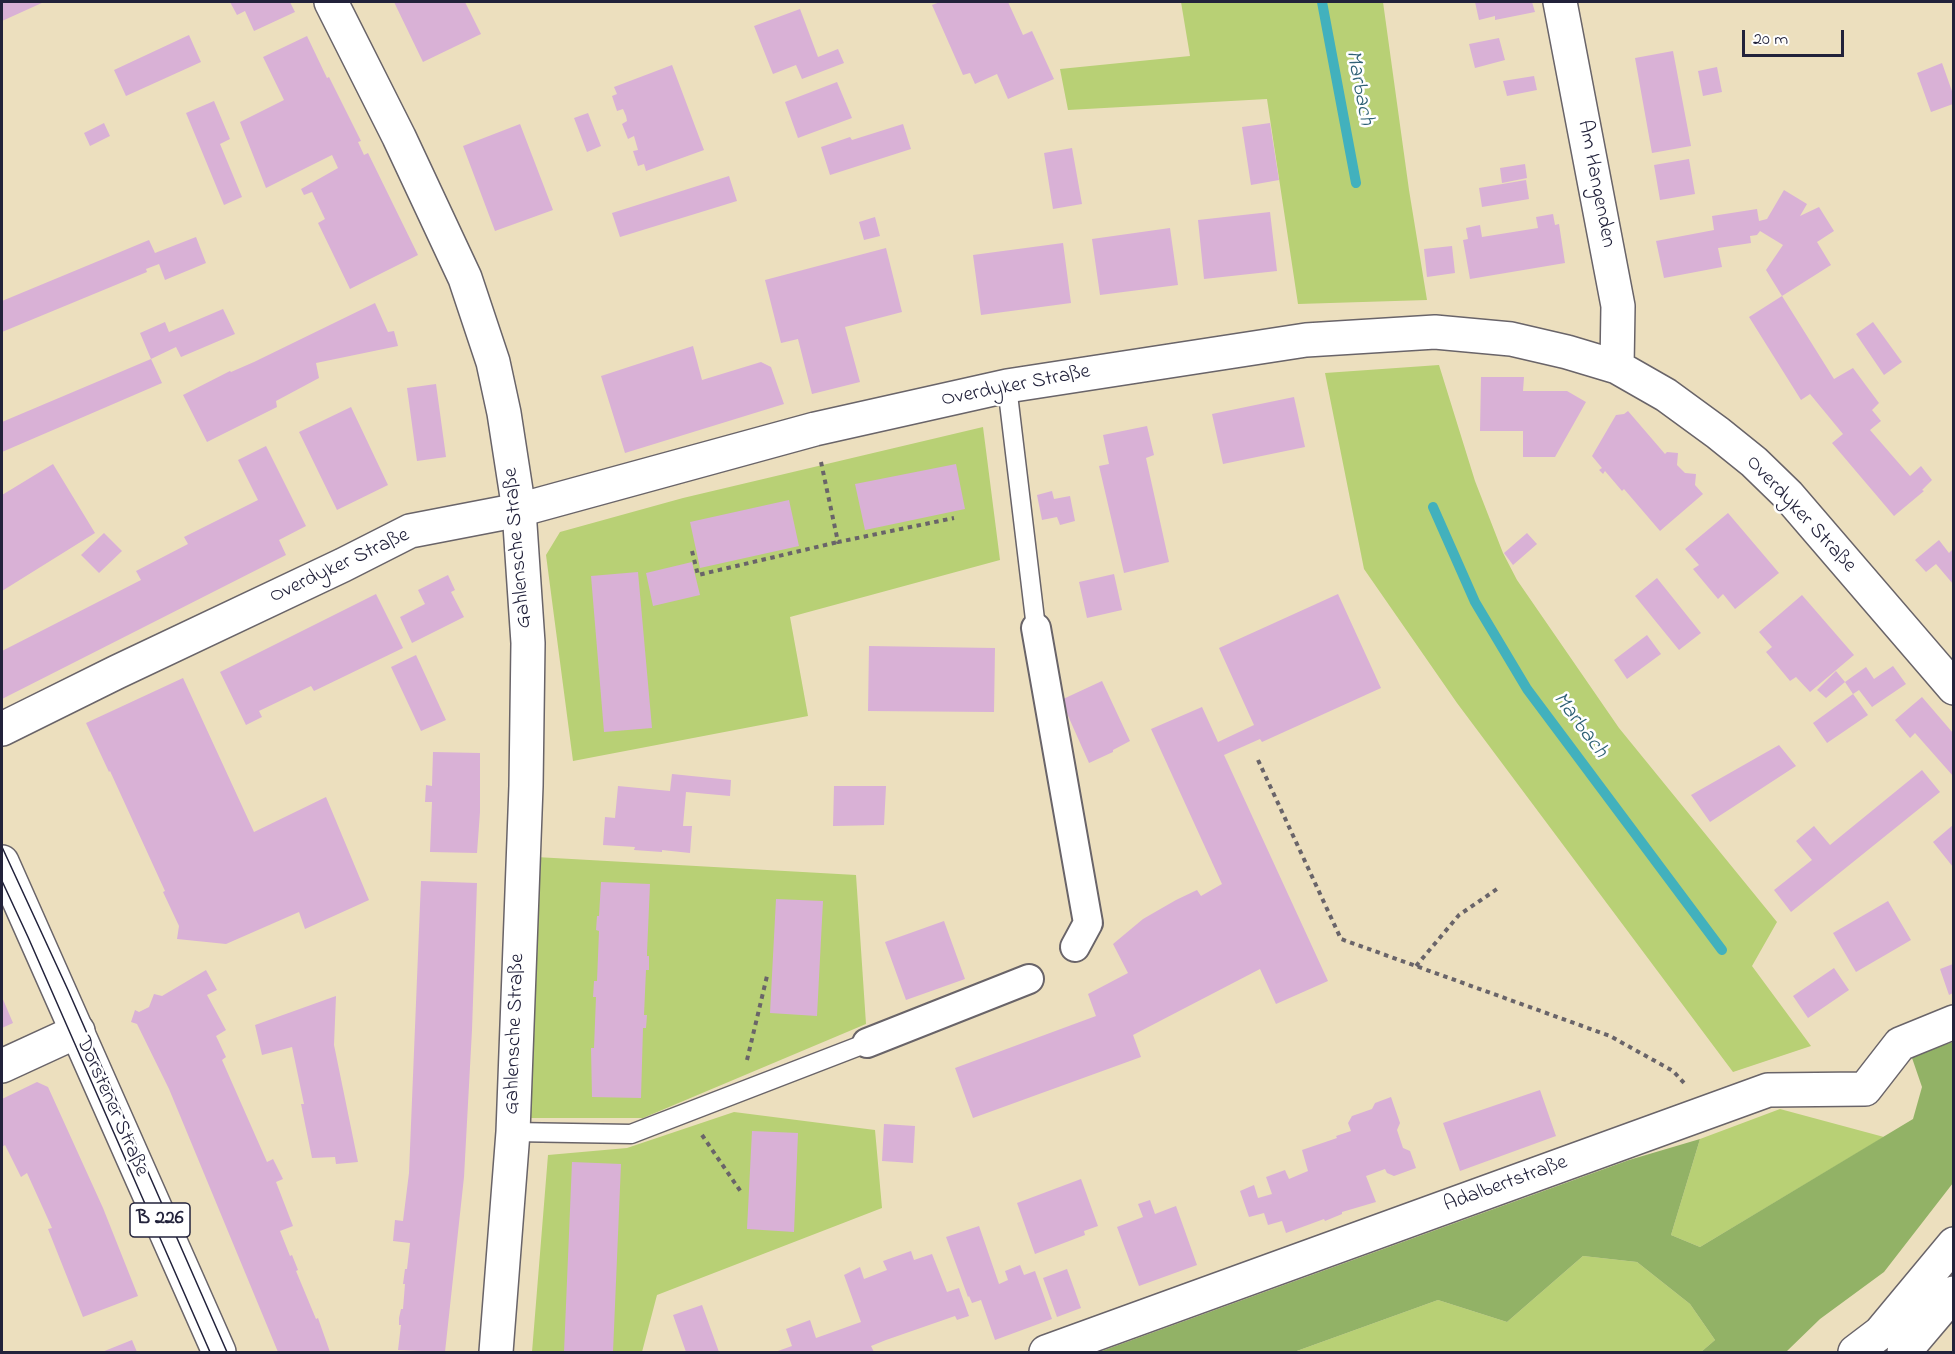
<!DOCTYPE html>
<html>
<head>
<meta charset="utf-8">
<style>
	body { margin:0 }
	#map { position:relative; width:1955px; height:1354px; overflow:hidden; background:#ecdfbe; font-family:"Indie Flower",sans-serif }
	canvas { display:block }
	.frame { position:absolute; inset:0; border:3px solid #22223b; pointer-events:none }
	.scale { position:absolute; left:1742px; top:30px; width:102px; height:27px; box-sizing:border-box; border:3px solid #22223b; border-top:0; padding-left:8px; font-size:18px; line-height:21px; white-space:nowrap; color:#22223b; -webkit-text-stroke:4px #fff; paint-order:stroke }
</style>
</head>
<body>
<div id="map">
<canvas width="1955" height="1354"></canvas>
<div class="frame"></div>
<div class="scale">20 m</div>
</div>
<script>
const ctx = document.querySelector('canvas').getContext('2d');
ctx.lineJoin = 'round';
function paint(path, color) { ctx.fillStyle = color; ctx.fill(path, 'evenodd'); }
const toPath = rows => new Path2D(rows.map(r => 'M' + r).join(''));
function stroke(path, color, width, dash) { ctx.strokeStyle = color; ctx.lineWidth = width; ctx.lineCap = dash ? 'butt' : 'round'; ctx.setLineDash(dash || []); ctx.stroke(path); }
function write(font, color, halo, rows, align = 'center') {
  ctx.font = font + ' "Indie Flower",sans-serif'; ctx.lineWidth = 5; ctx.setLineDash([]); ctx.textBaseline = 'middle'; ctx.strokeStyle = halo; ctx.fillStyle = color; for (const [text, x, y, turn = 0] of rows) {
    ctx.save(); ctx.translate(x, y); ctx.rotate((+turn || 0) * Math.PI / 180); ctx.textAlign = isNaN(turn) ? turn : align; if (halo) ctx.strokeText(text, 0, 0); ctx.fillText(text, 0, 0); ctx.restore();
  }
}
paint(toPath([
	[1181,2,1383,2,1409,190,1427,300,1298,304,1267,99,1068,110,1060,69,1190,56],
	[1439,365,1475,481,1503,553,1517,580,1619,728,1777,922,1752,966,1811,1046,1733,1072,1457,703,1364,569,1325,373],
	[983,427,1000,560,790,617,808,716,573,761,546,555,560,532,683,498],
	[536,857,856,875,866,1024,643,1118,529,1118],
	[1780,1109,1884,1137,1700,1247,1671,1235,1700,1139],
	[734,1112,875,1130,882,1208,657,1295,642,1352,532,1352,548,1155,627,1148],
	[1583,1256,1637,1262,1690,1304,1715,1340,1701,1352,1294,1352,1438,1300,1507,1322]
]), '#b8d075');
paint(toPath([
	[1953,1042,1953,1183,1884,1272,1820,1319,1786,1352,1701,1352,1715,1340,1690,1304,1637,1262,1583,1256,1507,1322,1438,1300,1294,1352,1099,1352,1629,1160,1700,1139,1671,1235,1700,1247,1913,1119,1922,1087,1911,1055]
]), '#92b266');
stroke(toPath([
	[1322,2,1356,183],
	[1433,507,1475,602,1527,689,1722,950]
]), '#42b1bd', 10);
paint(toPath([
	[2,2,44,2,2,21],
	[230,2,290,2,295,12,254,31,245,11,237,15],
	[394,2,465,2,481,34,423,62],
	[940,2,1008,2,1023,35,1032,31,1054,79,1008,99,997,74,975,84,970,73,963,75,932,5],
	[1475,2,1532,2,1535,12,1495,20,1495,16,1479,20],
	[800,9,818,57,838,49,844,63,802,79,796,65,773,74,754,26],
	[189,35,201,62,126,96,114,70],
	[307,36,327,78,329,77,361,141,358,142,364,155,368,153,418,255,350,289,318,223,325,219,312,192,304,195,301,189,338,168,332,155,266,188,240,122,284,100,263,57],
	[1499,38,1505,60,1475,68,1469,44],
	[1673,51,1691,146,1652,153,1635,58],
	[1942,63,1953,94,1953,104,1931,112,1917,73],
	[672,65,704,150,646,171,644,164,638,166,633,151,638,150,634,136,628,139,622,124,627,121,626,116,623,109,617,111,612,96,617,94,614,87],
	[1717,67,1722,92,1703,96,1698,71],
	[1534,76,1537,90,1507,96,1503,81],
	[837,82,852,118,798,138,785,102],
	[214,101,230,139,220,144,242,197,224,205,186,113],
	[588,113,601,146,587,152,574,118],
	[104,123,110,136,90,146,84,133],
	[1270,123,1279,180,1251,185,1242,127],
	[520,124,553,210,495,231,463,146],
	[903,124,911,149,830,175,821,147,850,137,852,140],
	[1072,148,1082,204,1053,209,1044,153],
	[1689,159,1695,194,1660,200,1654,165],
	[1525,164,1527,178,1502,183,1500,168],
	[729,176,737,201,620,237,612,213],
	[1526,180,1529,199,1482,207,1479,188],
	[1784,190,1807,204,1800,216,1819,207,1834,231,1817,242,1831,265,1782,296,1766,270,1783,245,1760,231,1757,235,1750,236,1751,243,1718,248,1722,267,1664,278,1656,241,1714,230,1712,216,1757,209,1759,221,1767,219],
	[1270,212,1277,271,1204,279,1198,220],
	[1553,214,1555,225,1559,224,1565,263,1470,279,1463,240,1468,239,1466,228,1480,225,1482,237,1538,228,1536,217],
	[875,217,880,236,864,240,859,222],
	[1170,228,1178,285,1100,295,1092,239],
	[196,237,206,263,165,280,159,264,146,269,147,272,2,332,2,301,149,240,155,253],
	[1063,243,1071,303,981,315,973,255],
	[1452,246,1455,273,1427,277,1424,249],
	[886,248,902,312,845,327,860,382,812,394,798,339,781,343,765,280],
	[1782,296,1834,379,1853,368,1879,403,1872,410,1881,421,1870,430,1910,476,1921,466,1932,480,1922,490,1924,491,1894,516,1832,443,1843,434,1810,394,1801,400,1749,317],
	[375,303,388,332,394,331,398,346,316,363,319,378,276,401,277,407,207,442,183,395,230,371,231,372,254,362],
	[223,309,235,334,181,357,176,347,151,359,140,333,165,322,169,332],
	[1873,322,1902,362,1884,375,1856,334],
	[693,346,702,380,761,362,771,367,784,404,625,453,601,376],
	[151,359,162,383,2,452,2,422],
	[1481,377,1524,377,1523,391,1567,391,1586,402,1555,457,1523,457,1523,431,1480,431],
	[436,384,446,457,417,461,407,388],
	[1294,397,1305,447,1223,464,1212,414],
	[351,407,388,485,337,510,299,432],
	[1628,411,1665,454,1667,452,1678,453,1677,465,1685,473,1696,474,1695,485,1703,494,1660,531,1624,489,1622,491,1605,471,1603,474,1599,470,1602,468,1592,456,1616,415,1624,414],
	[1147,426,1154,455,1146,458,1169,562,1124,573,1099,466,1109,464,1103,435],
	[266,446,306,526,279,540,286,555,2,699,2,651,141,580,136,571,188,544,184,537,258,500,238,460],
	[53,464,95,533,2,591,2,495],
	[956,464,965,509,865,530,855,484],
	[1052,491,1054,499,1070,496,1075,521,1060,525,1057,517,1042,520,1037,495],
	[789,500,799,546,700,568,690,522],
	[1728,513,1779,573,1735,609,1723,594,1718,599,1693,569,1699,565,1685,549],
	[104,533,122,551,99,573,81,555],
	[1527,533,1537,544,1513,565,1504,553],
	[1939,540,1949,553,1953,549,1953,584,1936,564,1926,572,1915,560],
	[692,562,700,595,653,606,646,573],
	[638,572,652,728,604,732,591,576],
	[1114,574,1122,610,1087,618,1079,582],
	[448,575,455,590,451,592,464,617,412,643,400,617,425,604,418,590],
	[1657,578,1701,633,1679,650,1635,596],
	[376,594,403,648,314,691,311,686,259,711,262,717,246,725,220,672],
	[1338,594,1381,688,1262,742,1260,739,1224,755,1328,981,1276,1004,1260,969,1133,1035,1141,1057,973,1118,955,1068,1096,1016,1088,994,1128,973,1113,944,1143,919,1176,900,1197,890,1201,896,1222,884,1151,729,1202,707,1218,742,1254,725,1219,648],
	[1802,595,1854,655,1810,692,1796,677,1790,681,1766,652,1772,647,1759,632],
	[1647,635,1661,654,1627,679,1614,660],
	[869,646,995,648,994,712,868,711],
	[416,655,446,720,421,731,391,667],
	[1893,666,1906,684,1872,707,1859,690,1853,694,1845,682,1826,698,1817,690,1836,671,1845,682,1866,667,1874,679],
	[183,678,254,832,326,797,369,900,305,929,299,912,226,944,177,939,179,926,163,892,165,891,110,771,109,772,86,723],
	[1102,681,1130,741,1113,750,1113,752,1089,763,1061,700],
	[1853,694,1868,715,1827,743,1813,723],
	[1922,697,1953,733,1953,776,1915,733,1910,738,1895,720],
	[1779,745,1796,766,1710,822,1691,795],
	[433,752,480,753,480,812,477,853,430,852,432,802,425,802,426,785,432,786],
	[1922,770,1940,792,1791,912,1774,890,1812,860,1796,841,1814,826,1830,845],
	[672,774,731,780,730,796,686,792,683,826,692,826,690,853,662,850,662,852,634,850,635,847,603,845,605,817,615,818,618,786,670,791],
	[834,786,886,786,884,825,833,826],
	[1953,825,1953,867,1933,842],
	[421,881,477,883,472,1030,464,1177,445,1352,398,1350,401,1325,399,1325,399,1318,401,1309,403,1309,405,1284,403,1284,405,1269,407,1269,410,1243,393,1241,395,1220,403,1221,409,1173],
	[601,882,650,884,647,953,647,956,649,956,649,970,646,970,644,1015,647,1015,646,1028,643,1028,641,1098,592,1097,591,1048,594,1048,596,997,593,997,594,981,597,981,599,931,596,930,597,916,599,916],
	[776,899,823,901,817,1016,770,1013],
	[1888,901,1911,940,1856,972,1833,933],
	[944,921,965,979,906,1000,885,942],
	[1953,964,1953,993,1949,995,1940,969],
	[1834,968,1849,990,1808,1018,1793,996],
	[206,970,217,990,207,995,226,1030,216,1036,226,1057,222,1060,267,1162,273,1159,283,1179,276,1182,293,1226,280,1231,290,1256,292,1255,298,1270,296,1271,316,1319,318,1318,330,1352,278,1352,169,1089,137,1024,131,1022,135,1010,139,1012,149,1007,154,994,162,996],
	[336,996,334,1045,358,1162,336,1164,335,1157,312,1158,301,1104,304,1104,292,1047,262,1055,255,1025],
	[2,997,13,1023,2,1028],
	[37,1082,48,1087,103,1208,138,1296,83,1317,48,1229,52,1228,27,1173,21,1177,5,1145,2,1147,2,1099],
	[1540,1090,1556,1136,1460,1171,1443,1123],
	[1391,1097,1400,1123,1397,1130,1403,1148,1410,1151,1416,1168,1394,1176,1387,1173,1385,1169,1366,1176,1376,1202,1342,1212,1342,1214,1325,1221,1324,1219,1286,1233,1282,1221,1268,1225,1264,1213,1249,1217,1240,1191,1254,1185,1258,1198,1272,1194,1266,1177,1285,1170,1289,1179,1308,1171,1302,1150,1337,1138,1336,1136,1351,1131,1348,1123,1352,1116,1372,1109,1375,1103],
	[884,1124,915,1126,913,1163,882,1161],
	[752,1131,798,1133,794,1232,747,1229],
	[572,1162,621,1164,613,1352,564,1352],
	[1081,1179,1098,1226,1084,1231,1085,1235,1035,1254,1017,1203],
	[1150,1200,1155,1214,1176,1206,1197,1265,1139,1286,1117,1227,1143,1217,1138,1204],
	[979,1226,999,1284,1008,1280,1005,1271,1020,1265,1024,1275,1035,1271,1052,1319,995,1340,981,1300,972,1303,969,1296,968,1297,946,1237],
	[911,1251,914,1260,932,1254,947,1292,959,1288,969,1316,957,1320,955,1316,886,1340,871,1346,874,1352,775,1352,792,1346,786,1329,810,1320,816,1338,861,1322,844,1275,860,1267,864,1279,887,1270,883,1261],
	[1067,1269,1081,1308,1057,1317,1043,1278],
	[702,1305,719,1352,686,1352,673,1315],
	[132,1340,137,1352,102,1352]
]), '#d9b1d6');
const service = toPath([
	[1007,386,1036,628],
	[513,1132,631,1134,867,1043]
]);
const pedestrian = toPath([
	[1036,628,1088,923,1075,947],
	[867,1043,1029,979]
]);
const minor = toPath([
	[1560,2,1618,306,1617,367],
	[2,729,117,672,343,565,410,531,519,510,815,429,1007,386,1306,340,1435,332,1511,339,1567,352,1617,367,1666,395,1718,433,1754,462,1788,495,1954,688],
	[2,1066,78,1031],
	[1046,1352,1768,1090,1865,1089,1900,1044,1954,1022]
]);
const tertiary = toPath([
	[331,2,399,137,465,278,493,362,504,413,519,510,528,643,526,786,513,1132,496,1352]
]);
const primary = toPath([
	[2,862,219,1352]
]);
const motorway = toPath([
	[1855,1352,1880,1333,1954,1244],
	[1904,1352,1954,1293]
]);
stroke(service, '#696469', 21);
stroke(pedestrian, '#696469', 32);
stroke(minor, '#696469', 36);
stroke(tertiary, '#696469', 36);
stroke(primary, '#696469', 36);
stroke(motorway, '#696469', 36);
stroke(toPath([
	[821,462,838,542,954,518],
	[692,551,698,575,838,542],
	[1258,760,1341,939,1610,1036,1673,1071,1685,1084],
	[1416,966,1459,915,1500,887],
	[747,1060,767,976],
	[702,1135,741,1192]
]), '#696469', 4, [4.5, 4.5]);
stroke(service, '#fff', 18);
stroke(pedestrian, '#fff', 28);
stroke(minor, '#fff', 33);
stroke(tertiary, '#fff', 33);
stroke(primary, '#fff', 33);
stroke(motorway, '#fff', 33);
stroke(toPath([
	[2,847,68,990,227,1352],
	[2,881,28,937,210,1352]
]), '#22223b', 1.5);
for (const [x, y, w] of [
	[160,1220,60]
]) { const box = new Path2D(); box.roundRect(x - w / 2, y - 17, w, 34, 4.5); ctx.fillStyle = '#fff'; ctx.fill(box); stroke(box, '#22223b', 1.5); }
write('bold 20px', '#22223b', null, [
	["B 226",160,1220]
]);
write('21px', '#22223b', '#fff', [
	["Am Hangenden",1595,184,79],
	["Overdyker Straße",1016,387,-11],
	["Overdyker Straße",1800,515,47],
	["Gahlensche Straße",519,548,-95],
	["Overdyker Straße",340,567,-25],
	["Gahlensche Straße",516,1034,-88],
	["Dorstener Straße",111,1107,66],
	["Adalbertstraße",1506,1185,-20]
]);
write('italic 22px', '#306276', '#fff', [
	["Marbach",1358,88,79],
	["Marbach",1579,726,53]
]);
</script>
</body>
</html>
